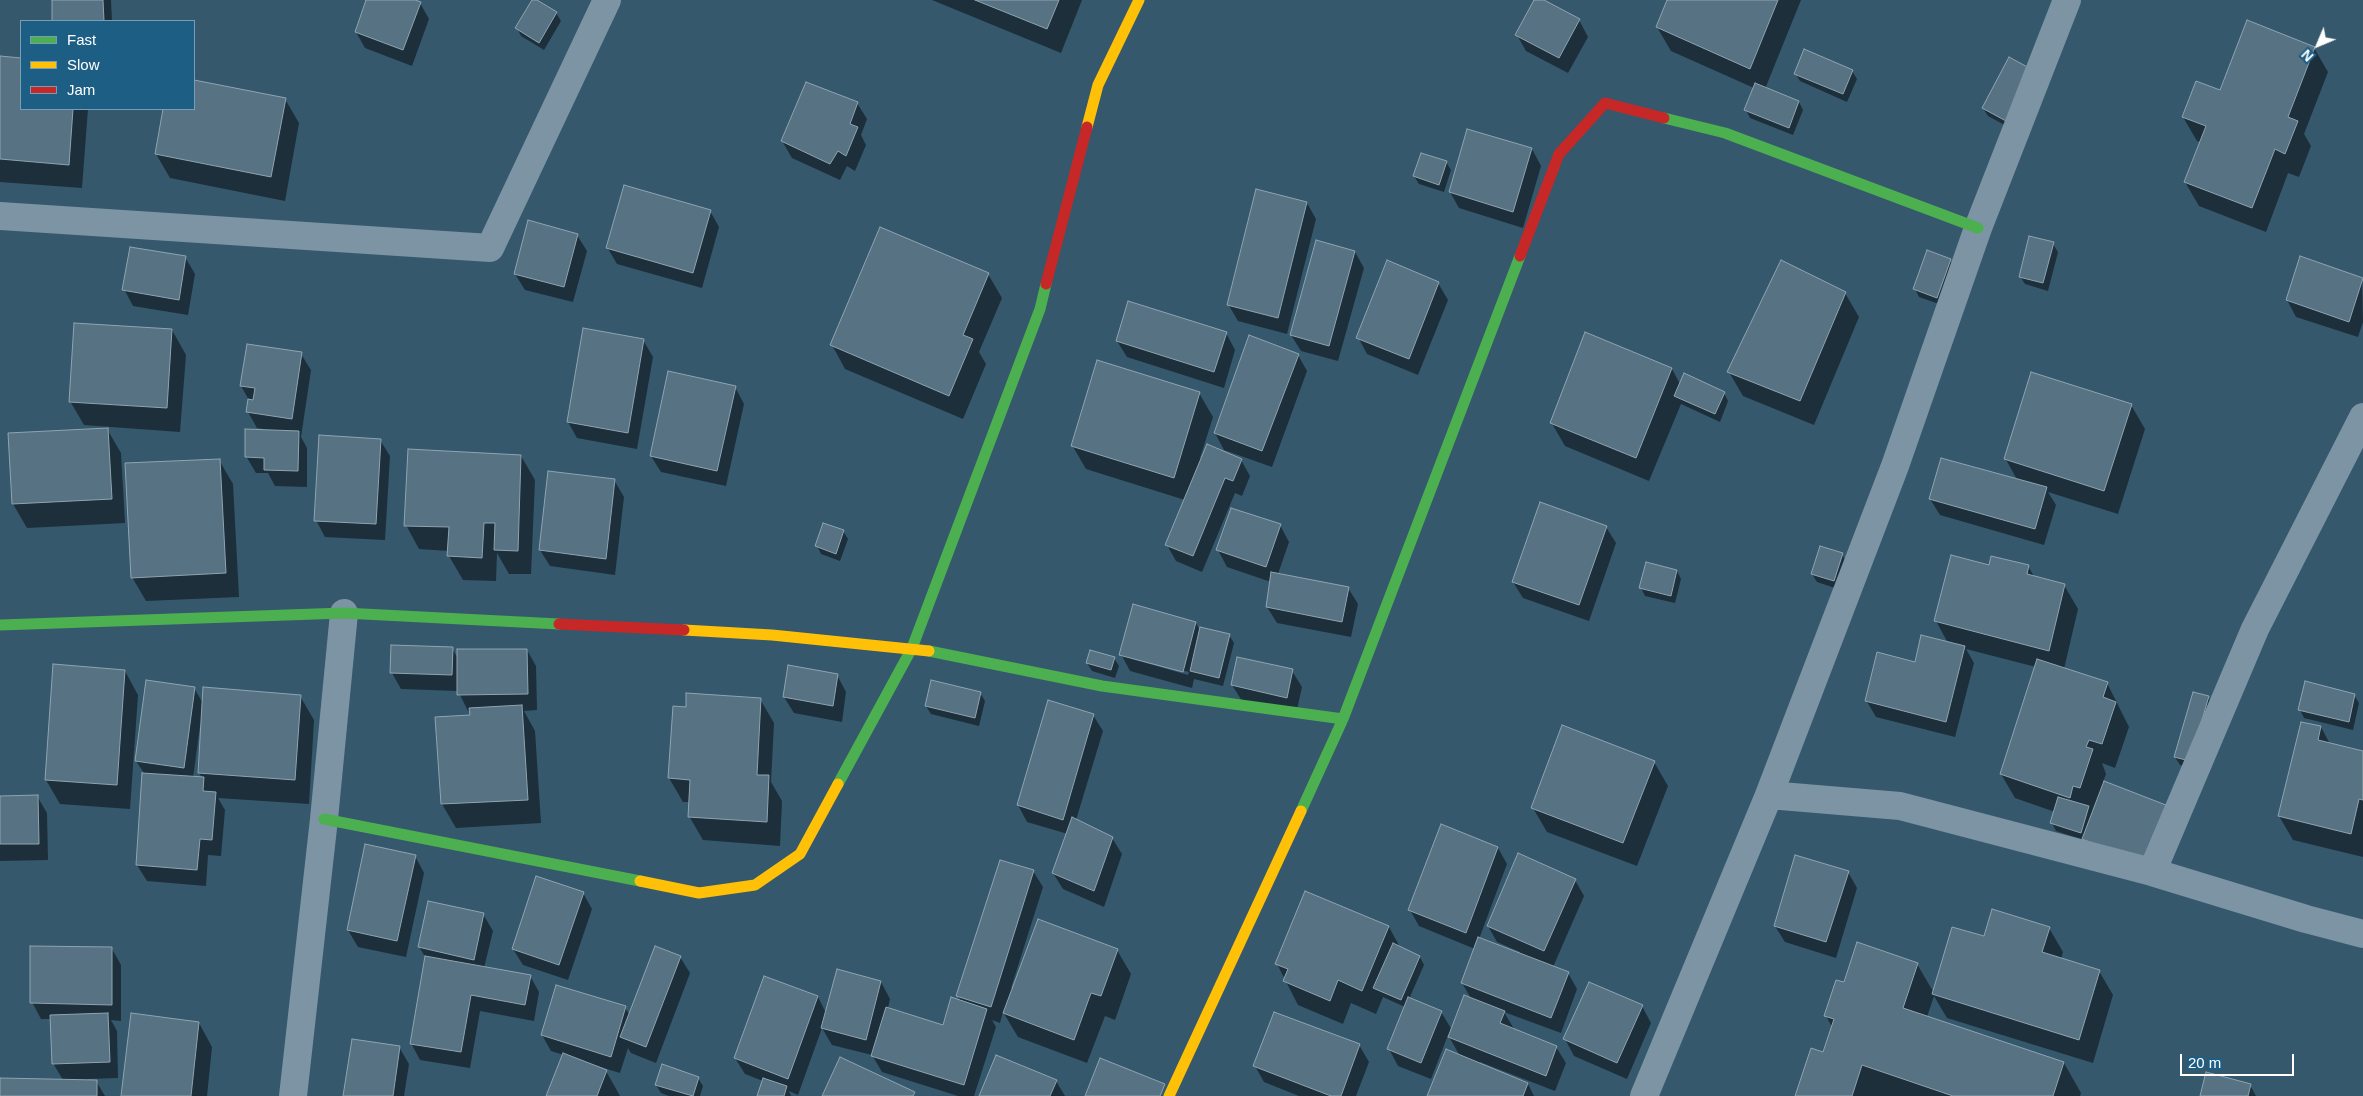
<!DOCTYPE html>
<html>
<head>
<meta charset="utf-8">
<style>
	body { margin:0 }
	#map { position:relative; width:2363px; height:1096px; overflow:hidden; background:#35586d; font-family:Arial,sans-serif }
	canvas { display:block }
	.legend { position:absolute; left:20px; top:20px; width:175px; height:90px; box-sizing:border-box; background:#1d5e85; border:1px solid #779eb6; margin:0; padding:6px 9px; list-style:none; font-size:15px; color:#fff }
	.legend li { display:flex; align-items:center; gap:10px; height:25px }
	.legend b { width:25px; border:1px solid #779eb6 }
	.north { position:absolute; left:2293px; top:20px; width:50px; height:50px; -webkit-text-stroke:4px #1d5e85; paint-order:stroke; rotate:225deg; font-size:14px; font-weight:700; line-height:20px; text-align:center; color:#fff }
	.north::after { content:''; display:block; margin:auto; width:18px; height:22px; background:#fff; clip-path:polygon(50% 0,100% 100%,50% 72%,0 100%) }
	.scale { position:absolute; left:2180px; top:1054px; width:114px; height:22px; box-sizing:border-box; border:2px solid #fff; border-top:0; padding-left:6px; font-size:15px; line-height:18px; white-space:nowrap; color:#fff; -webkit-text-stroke:4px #1d5e85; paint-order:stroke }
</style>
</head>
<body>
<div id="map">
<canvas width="2363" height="1096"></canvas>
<ul class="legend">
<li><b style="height:6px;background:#4caf50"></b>Fast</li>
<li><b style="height:6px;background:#ffc107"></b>Slow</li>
<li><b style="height:6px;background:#c62828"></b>Jam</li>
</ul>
<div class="north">N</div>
<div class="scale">20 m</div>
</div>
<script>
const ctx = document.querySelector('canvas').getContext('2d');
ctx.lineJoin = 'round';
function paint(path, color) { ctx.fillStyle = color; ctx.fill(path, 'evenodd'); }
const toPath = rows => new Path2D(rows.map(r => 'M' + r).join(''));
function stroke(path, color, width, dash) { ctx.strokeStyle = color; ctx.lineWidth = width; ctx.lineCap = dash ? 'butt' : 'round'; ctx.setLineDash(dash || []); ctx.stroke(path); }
paint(toPath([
	[53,0,111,0,112,21,53,21],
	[368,0,412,0,420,3,429,19,412,66,365,48,356,32],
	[533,0,556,13,561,21,544,50,521,36,517,28],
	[932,0,1082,0,1061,53],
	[1536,0,1541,0,1579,20,1588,37,1568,73,1526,51,1517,35],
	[1669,0,1801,0,1765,89,1799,102,1803,110,1793,135,1750,118,1746,110,1754,88,1671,51,1657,27],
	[2314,48,2328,72,2304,134,2311,146,2299,177,2288,173,2266,232,2199,206,2185,182,2201,142,2197,141,2183,117,2221,92],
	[0,58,21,59,21,109,88,109,82,188,0,182],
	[2009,59,2010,128,1988,116,1983,108],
	[1852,71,1857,79,1847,102,1800,81,1795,73],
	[194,81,285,99,299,123,285,201,170,178,156,154,164,109,194,109],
	[857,103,867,119,861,135,866,145,855,171,847,166,840,180,792,158,782,141],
	[1532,149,1541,166,1523,228,1459,208,1450,192],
	[1446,162,1451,170,1444,192,1419,184,1414,176],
	[1307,203,1316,219,1287,334,1238,321,1228,304],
	[710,211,719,227,702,288,617,264,607,247],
	[577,235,587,251,573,302,525,290,515,274],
	[2053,244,2058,252,2048,291,2025,284,2020,276],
	[1355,252,1364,268,1338,361,1301,351,1291,335],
	[185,257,195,274,188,315,133,306,124,289],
	[1950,260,1955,268,1942,305,1919,297,1915,289],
	[988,274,1002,298,979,352,986,364,963,419,845,369,832,345],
	[2362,279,2363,322,2358,337,2296,317,2287,300],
	[1438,283,1448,300,1418,375,1367,354,1358,337],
	[1845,293,1859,317,1814,425,1743,396,1729,372],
	[172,330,186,355,180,432,84,425,70,401],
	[1226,333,1235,350,1224,388,1127,357,1117,341],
	[643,340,653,357,637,449,577,438,568,422],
	[301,354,311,370,301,437,307,448,307,487,275,486,268,473,256,473,246,456,264,429,257,428,248,412,249,400,241,386],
	[1298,355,1307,371,1272,467,1224,450,1215,433],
	[1672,369,1680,384,1724,393,1728,401,1720,422,1681,404,1649,481,1565,446,1551,422],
	[735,387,744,404,726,486,661,472,651,456],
	[1199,393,1213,417,1200,458,1241,460,1250,476,1242,496,1235,493,1202,572,1176,561,1167,545,1185,500,1086,469,1072,445],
	[2131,405,2145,429,2118,514,2048,492,2056,505,2044,545,1940,515,1930,499,2018,481,2005,458],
	[107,429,121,453,125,523,27,528,13,504],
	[380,440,390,456,385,540,325,537,316,520],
	[521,456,535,480,531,574,509,574,497,553,496,581,463,580,449,556,449,551,419,549,406,525],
	[219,460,233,484,239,597,146,601,132,577],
	[614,480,624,497,615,575,550,566,540,550],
	[1280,525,1289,542,1278,574,1348,588,1358,604,1351,637,1277,623,1267,607,1271,582,1227,567,1218,550],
	[1606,527,1616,543,1589,621,1523,598,1513,582],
	[843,531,848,539,840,561,821,554,817,546],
	[1842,554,1846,562,1838,589,1817,582,1812,574],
	[2028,566,2035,578,2064,585,2078,609,2064,669,2107,683,2129,727,2115,768,2102,763,2106,774,2103,782,2170,808,2093,855,2084,840,2056,831,2052,823,2055,812,2015,798,2001,774,2036,667,1966,649,1974,663,1955,737,1876,717,1866,700,1948,643,1936,621,1990,567],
	[1677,571,1681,579,1675,603,1645,596,1641,588],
	[1196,623,1201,632,1229,635,1234,643,1223,686,1194,679,1192,688,1130,671,1121,654],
	[1132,657,1189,672,1188,675,1132,659],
	[452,648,458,659,527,650,536,666,537,710,524,711,535,731,541,823,456,828,442,804,471,716,471,711,468,711,458,691,401,689,392,673],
	[1114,658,1119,666,1115,678,1092,671,1087,663],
	[125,671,138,695,130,809,60,804,46,780],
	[1292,671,1302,687,1296,714,1242,701,1232,685],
	[837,675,846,692,842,722,794,713,784,697],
	[194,688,204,705,300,696,314,720,309,804,218,798,225,810,221,856,208,855,206,886,147,881,137,865,144,773,136,761],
	[200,726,202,726,199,773,203,779,193,778],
	[980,693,985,701,979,726,931,714,926,706],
	[2354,695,2359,703,2353,730,2304,718,2300,710],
	[2208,697,2213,705,2194,769,2180,765,2175,757],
	[760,699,774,723,771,782,782,801,780,846,703,840,689,816,690,802,683,802,669,778,687,708],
	[1093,715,1103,731,1076,820,1112,838,1122,854,1104,907,1063,889,1053,873,1068,834,1027,822,1018,805],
	[2321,727,2330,744,2363,752,2363,857,2293,840,2279,816],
	[1654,762,1668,786,1637,866,1547,832,1533,808],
	[37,796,47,813,48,860,0,861,0,797],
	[1498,848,1507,864,1479,939,1519,954,1520,952,1497,942,1488,926,1575,880,1584,896,1553,967,1568,973,1577,989,1561,1033,1504,1012,1514,1029,1556,1047,1566,1063,1555,1091,1480,1062,1479,1064,1528,1084,1534,1096,1429,1096,1460,1056,1448,1035,1431,1079,1398,1066,1389,1049,1405,1007,1383,997,1376,1014,1351,1003,1343,1024,1298,1005,1277,964,1389,927,1401,949,1420,957,1424,965,1409,999,1441,1012,1452,1030,1472,1000,1462,983,1475,949,1419,926,1410,910],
	[415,856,424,873,406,957,358,947,348,930],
	[1033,871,1043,887,1011,988,1117,950,1131,974,1115,1020,1105,1016,1087,1063,1018,1037,1003,1012,1000,1023,992,1020,996,1027,974,1096,958,1096,882,1072,872,1055,832,1045,822,1028,798,1095,789,1091,791,1096,758,1096,763,1081,745,1074,735,1058,764,978,818,997,826,1013,881,982,890,999,888,1008,943,1027,961,1002,958,996],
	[1848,872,1857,888,1836,958,1785,942,1775,926],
	[583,893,592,909,568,980,523,965,513,949],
	[483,914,493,931,484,968,530,976,539,992,534,1021,480,1011,470,1068,420,1060,411,1043,426,958,419,947],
	[2049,928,2063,952,2061,959,2099,971,2113,995,2093,1063,1947,1018,1934,996,1927,1017,2064,1063,2081,1093,2080,1096,1797,1096,1823,1054,1832,1027,1826,1016,1845,984,1917,964,1934,993,1984,938],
	[112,949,121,965,121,1021,111,1020,117,1031,118,1078,88,1079,88,1081,96,1081,105,1096,0,1096,0,1079,63,1080,53,1063,52,1019,41,1019,32,1002],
	[680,957,690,973,656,1063,631,1053,628,1048,620,1073,597,1066,596,1067,606,1071,620,1096,547,1096,564,1055,551,1051,542,1035,625,1008,630,1015],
	[1642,1006,1651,1023,1627,1079,1574,1056,1565,1039],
	[199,1023,212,1047,207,1096,122,1096],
	[1359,1045,1369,1062,1356,1096,1299,1096,1264,1082,1255,1066],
	[399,1047,409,1064,404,1096,344,1096],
	[663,1066,698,1078,703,1086,700,1096,669,1096,661,1093,656,1085],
	[1056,1081,1065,1096,981,1096],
	[2250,1085,2256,1096,2202,1096]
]), '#0007');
const building = toPath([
	[52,0,103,0,104,21,52,21,52,0],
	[366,0,415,0,421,2,403,50,355,32,366,0],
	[532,0,537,0,557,12,539,43,515,28,532,0],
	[975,0,1059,0,1047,29,975,0],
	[1534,0,1544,0,1580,19,1559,58,1515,35,1534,0],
	[1667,0,1778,0,1750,69,1656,27,1667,0],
	[2247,20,2315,47,2288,117,2298,121,2285,154,2275,149,2252,208,2184,182,2206,126,2182,117,2196,81,2220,90,2247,20],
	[1804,49,1853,70,1843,94,1794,74,1804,49],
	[0,56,21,58,21,109,73,109,69,165,0,159,0,56],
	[2009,57,2033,70,2006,121,1982,108,2009,57],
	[194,80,286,98,271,177,155,154,163,109,194,109,194,80],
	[806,82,858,102,850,124,858,127,846,156,838,151,830,164,781,141,806,82],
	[1755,83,1799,101,1789,128,1744,110,1755,83],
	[1467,129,1532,148,1513,212,1449,192,1467,129],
	[1421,153,1447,161,1439,185,1413,176,1421,153],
	[624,185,711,210,693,273,606,248,624,185],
	[1256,189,1307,202,1278,318,1227,305,1256,189],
	[528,220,578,234,564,287,514,274,528,220],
	[880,227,989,273,963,335,973,339,949,396,830,345,880,227],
	[2029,236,2054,242,2043,283,2019,277,2029,236],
	[1316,240,1355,251,1329,346,1290,335,1316,240],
	[130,247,186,256,179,300,122,290,130,247],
	[1927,250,1951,259,1937,298,1913,289,1927,250],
	[2300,256,2363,278,2349,322,2286,300,2300,256],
	[1387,260,1439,282,1409,359,1356,338,1387,260],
	[1781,260,1846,292,1800,401,1727,372,1781,260],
	[1128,301,1227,332,1214,372,1116,341,1128,301],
	[74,323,172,329,167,408,69,402,74,323],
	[583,328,644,339,628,433,567,422,583,328],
	[1585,332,1672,368,1636,458,1550,423,1585,332],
	[1249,335,1299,354,1262,451,1214,433,1249,335],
	[247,344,302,352,292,419,246,412,248,399,253,400,255,388,240,386,247,344],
	[1097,360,1200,392,1174,478,1071,446,1097,360],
	[668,371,736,386,717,471,650,456,668,371],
	[2031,372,2132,404,2104,491,2004,459,2031,372],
	[1684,373,1725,392,1715,414,1674,396,1684,373],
	[108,428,112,499,12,504,8,433,108,428],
	[245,429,299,431,298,471,264,470,264,458,245,457,245,429],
	[319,435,381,439,376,524,314,521,319,435],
	[1207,444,1242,459,1233,481,1225,478,1193,556,1165,545,1207,444],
	[408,449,521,455,518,551,494,550,495,523,484,523,482,558,447,556,449,527,404,526,408,449],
	[1941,458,2047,487,2035,529,1929,499,1941,458],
	[220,459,226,573,131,578,125,463,220,459],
	[548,471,615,479,606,559,539,550,548,471],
	[1540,502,1607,526,1579,605,1512,582,1540,502],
	[1231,508,1281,524,1266,567,1216,550,1231,508],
	[823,523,844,530,836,554,815,546,823,523],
	[1820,546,1843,553,1834,581,1811,574,1820,546],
	[1951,555,1989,565,1991,556,2029,565,2027,574,2065,584,2049,651,1934,621,1951,555],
	[1646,562,1677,570,1671,596,1639,588,1646,562],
	[1271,572,1349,587,1342,622,1266,607,1271,572],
	[1133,604,1196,622,1183,672,1119,655,1133,604],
	[1200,627,1230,634,1219,678,1190,671,1200,627],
	[1921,635,1965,646,1946,722,1865,701,1877,652,1915,662,1921,635],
	[391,645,453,647,452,675,390,673,391,645],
	[457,649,527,649,528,694,457,695,457,649],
	[1090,650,1115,657,1111,670,1086,663,1090,650],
	[1237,657,1293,669,1287,698,1231,685,1237,657],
	[2037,659,2108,682,2103,697,2116,702,2102,744,2089,740,2086,747,2093,749,2080,788,2073,786,2070,798,2000,774,2037,659],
	[53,664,125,670,117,785,45,780,53,664],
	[788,665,838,674,833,706,783,697,788,665],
	[146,680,195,687,184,768,135,761,146,680],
	[931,680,981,692,975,718,925,706,931,680],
	[2305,681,2355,694,2349,722,2298,710,2305,681],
	[203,687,301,695,295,780,198,773,203,687],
	[2193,692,2209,696,2190,761,2174,757,2193,692],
	[686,693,761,698,757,775,769,775,767,822,688,817,690,780,668,778,673,706,686,707,686,693],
	[1048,700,1094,714,1063,820,1017,805,1048,700],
	[522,705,528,800,441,804,435,717,470,715,469,708,522,705],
	[2301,722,2321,726,2318,740,2363,751,2363,800,2359,799,2351,834,2278,816,2301,722],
	[1562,725,1655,761,1623,843,1531,808,1562,725],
	[142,773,204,777,203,791,216,792,212,840,200,839,197,870,136,865,142,773],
	[2104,781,2171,807,2149,865,2082,839,2104,781],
	[38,795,39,844,0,844,0,796,38,795],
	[2058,797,2089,806,2081,833,2050,823,2058,797],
	[1072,817,1113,837,1094,891,1052,873,1072,817],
	[1441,824,1498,847,1466,933,1408,910,1441,824],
	[365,844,416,855,397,941,347,930,365,844],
	[1518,853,1576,879,1544,951,1487,926,1518,853],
	[1795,855,1849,871,1826,942,1774,926,1795,855],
	[1000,860,1034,870,991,1007,956,996,1000,860],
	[536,876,584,892,559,965,512,949,536,876],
	[1305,891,1389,926,1362,991,1338,980,1330,1001,1283,981,1288,969,1275,964,1305,891],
	[428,901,484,913,474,960,418,947,428,901],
	[1992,909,2050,927,2042,952,2100,970,2079,1040,1932,994,1952,927,1984,936,1992,909],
	[1038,919,1118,949,1101,996,1091,993,1074,1040,1003,1013,1038,919],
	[1478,937,1569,972,1551,1018,1461,983,1478,937],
	[1857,942,1918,963,1903,1008,2064,1062,2053,1096,1953,1096,1862,1065,1852,1096,1795,1096,1811,1048,1823,1052,1834,1019,1824,1016,1836,980,1844,982,1857,942],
	[1393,943,1420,956,1401,1000,1373,988,1393,943],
	[30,946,112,947,112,1005,30,1003,30,946],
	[655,946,681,956,646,1047,620,1037,655,946],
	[425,956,531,975,525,1005,471,995,461,1052,410,1044,425,956],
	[837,969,881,981,866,1040,821,1028,837,969],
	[764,976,818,996,788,1079,734,1058,764,976],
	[1589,982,1643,1005,1617,1063,1563,1039,1589,982],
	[556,985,626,1006,611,1057,541,1035,556,985],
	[1464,995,1505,1011,1500,1023,1557,1046,1546,1076,1448,1037,1464,995],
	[951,997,987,1009,964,1085,871,1056,886,1007,943,1025,951,997],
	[1408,997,1442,1011,1421,1063,1387,1049,1408,997],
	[1274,1012,1360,1044,1341,1096,1331,1096,1253,1066,1274,1012],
	[108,1013,110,1062,52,1064,50,1015,108,1013],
	[131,1013,199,1022,191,1096,121,1096,131,1013],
	[352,1039,400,1046,393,1096,343,1096,352,1039],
	[1446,1049,1528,1083,1523,1096,1427,1096,1446,1049],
	[563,1053,607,1070,597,1096,546,1096,563,1053],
	[996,1055,1057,1080,1050,1096,979,1096,996,1055],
	[840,1057,915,1092,913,1096,822,1096,840,1057],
	[1100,1058,1165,1084,1160,1096,1085,1096,1100,1058],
	[662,1064,699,1077,693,1096,655,1085,662,1064],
	[2206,1072,2251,1084,2248,1096,2200,1096,2206,1072],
	[0,1078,97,1080,97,1096,0,1096,0,1078],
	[763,1078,787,1086,784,1096,757,1096,763,1078]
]);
paint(building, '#577282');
stroke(building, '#8fa4b1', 1);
stroke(toPath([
	[0,216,490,248,607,0],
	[1769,795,1895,466,1978,228,2067,0],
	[2152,872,2306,919,2363,934],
	[293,1096,324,819,344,613],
	[1644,1096,1769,795,1900,806,2152,872,2255,629,2363,417]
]), '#7c94a3', 28);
stroke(toPath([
	[1664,118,1725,133,1978,228],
	[0,625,344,613,559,624],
	[929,651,1102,686,1343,719],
	[838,784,912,648,1040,309,1046,284],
	[1301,811,1343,719,1520,256],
	[324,819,640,881]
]), '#4caf50', 11);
stroke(toPath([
	[1087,127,1098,85,1139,0],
	[684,630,772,635,929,651],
	[640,881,699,893,755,885,800,854,838,784],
	[1169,1096,1301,811]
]), '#ffc107', 11);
stroke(toPath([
	[1520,256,1559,154,1605,103,1664,118],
	[1046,284,1087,127],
	[559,624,684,630]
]), '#c62828', 11);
</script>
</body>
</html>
